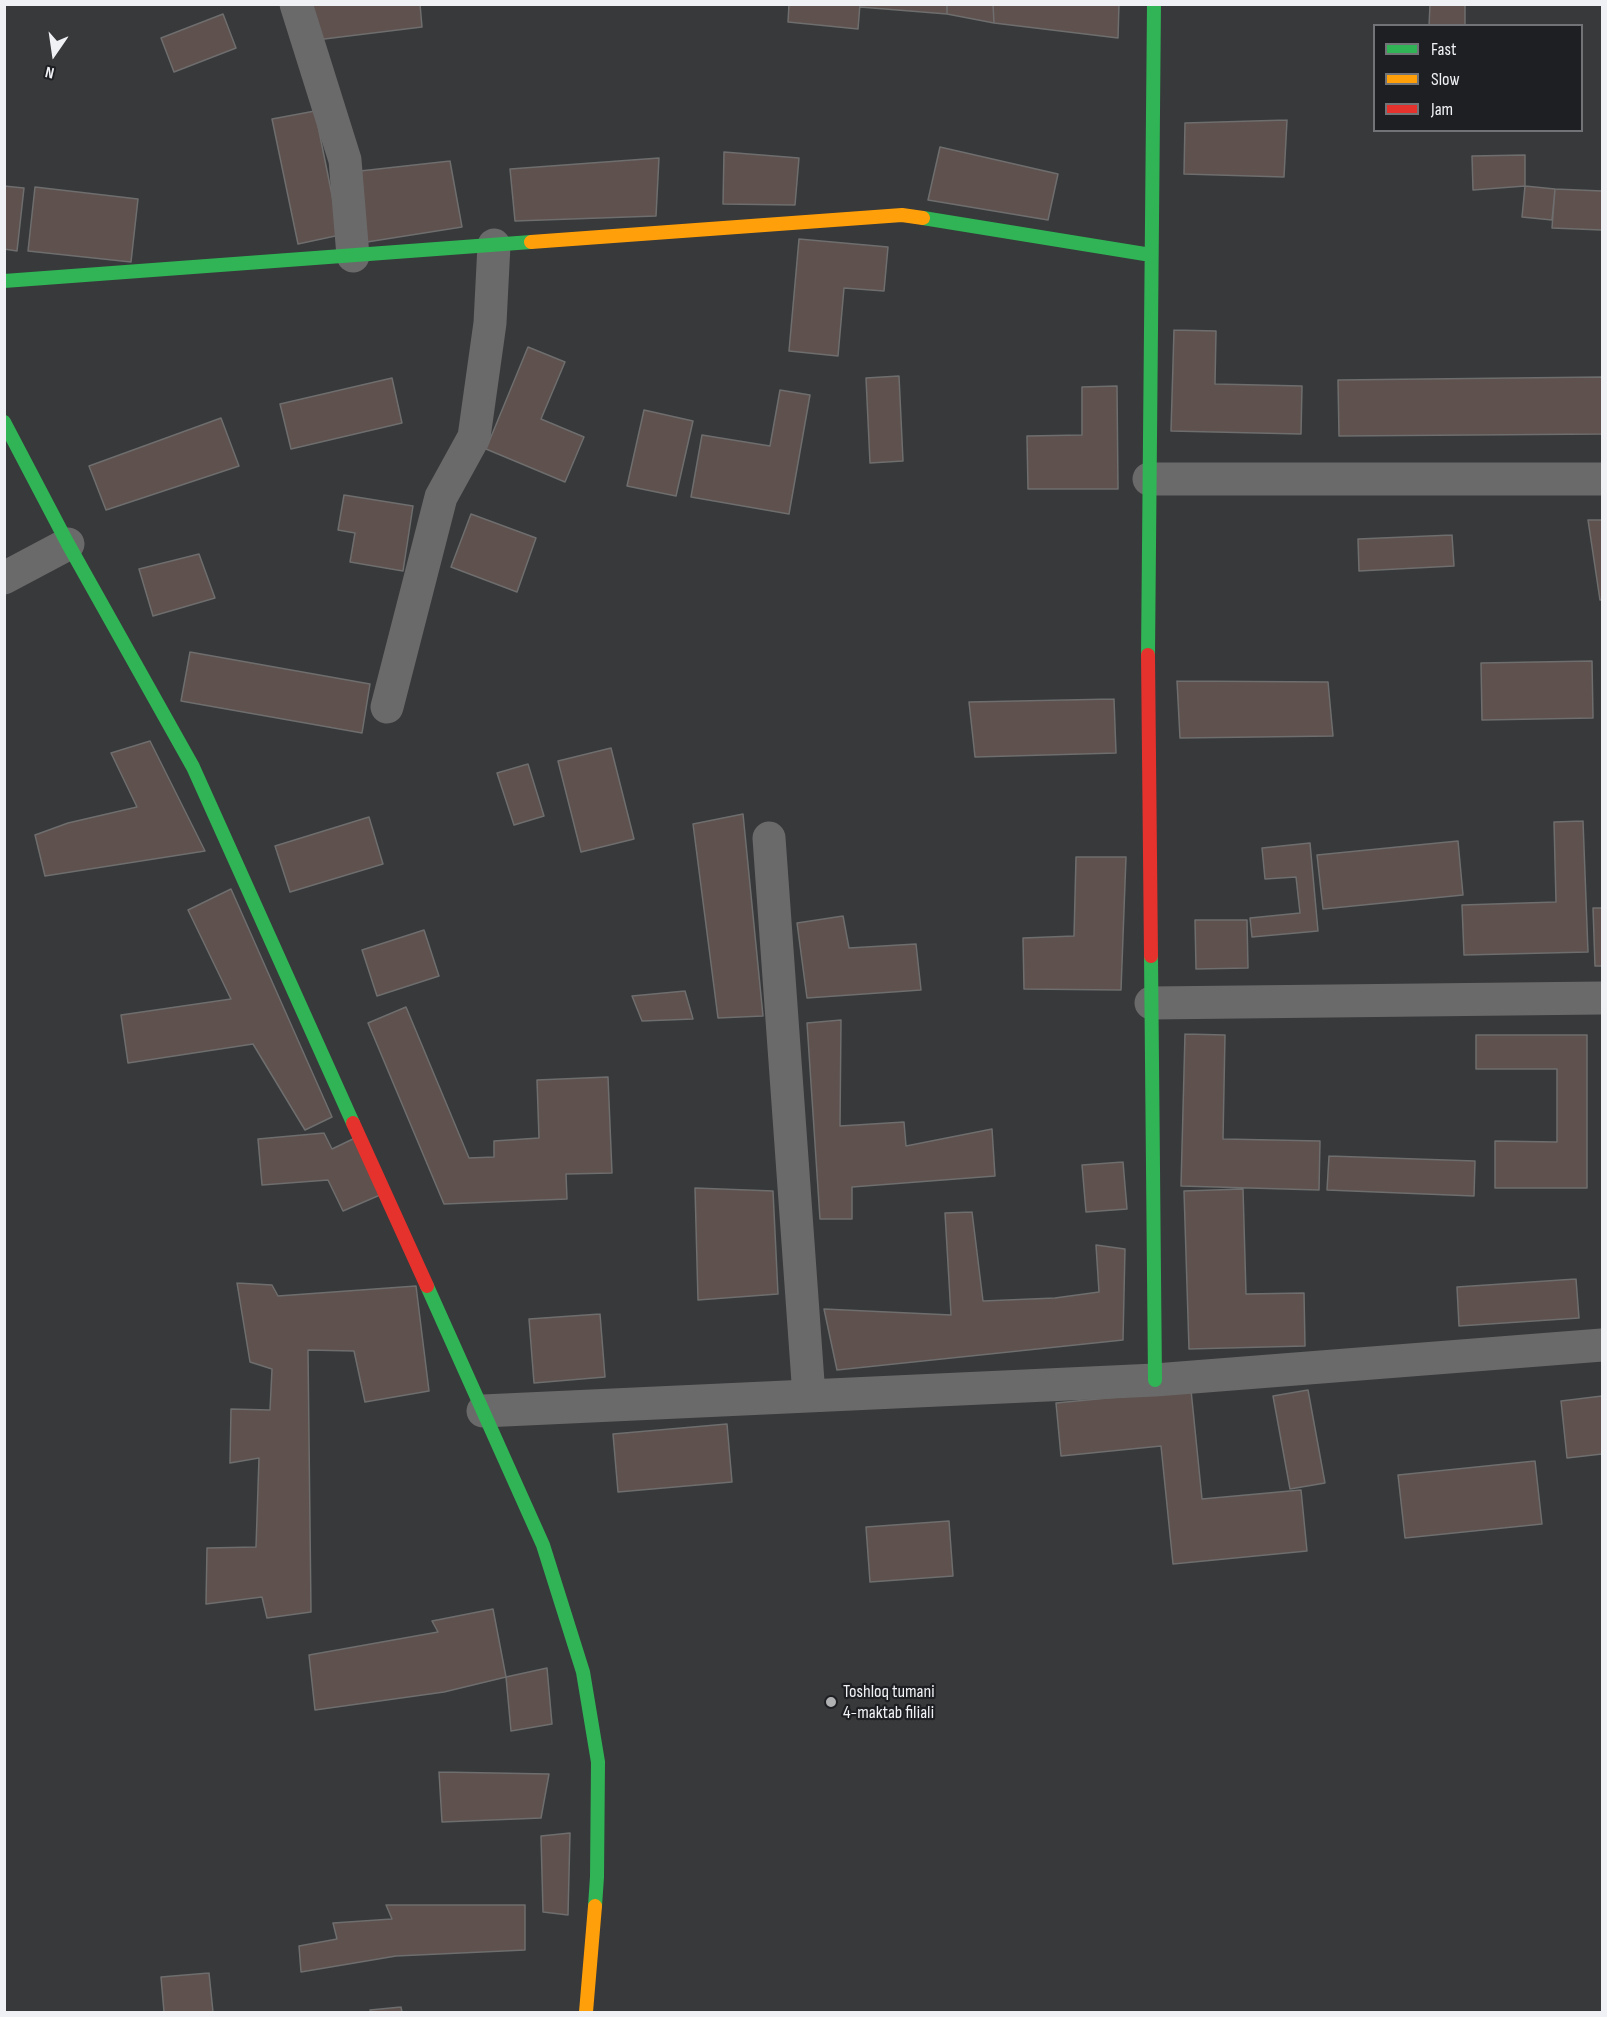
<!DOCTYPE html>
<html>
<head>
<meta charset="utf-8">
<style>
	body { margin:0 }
	#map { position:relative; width:1607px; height:2017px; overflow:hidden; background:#37393b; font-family:"Sofia Sans Condensed",sans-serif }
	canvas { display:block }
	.frame { position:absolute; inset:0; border:6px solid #eff1f4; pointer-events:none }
	.legend { position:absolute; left:1373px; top:24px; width:210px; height:108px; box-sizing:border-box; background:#1e1f22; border:2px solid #727376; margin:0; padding:8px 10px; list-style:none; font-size:18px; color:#eff1f4 }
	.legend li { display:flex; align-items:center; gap:12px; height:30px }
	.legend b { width:30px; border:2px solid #727376 }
	.north { position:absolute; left:24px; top:24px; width:60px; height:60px; -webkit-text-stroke:4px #1e1f22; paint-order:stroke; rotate:193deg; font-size:16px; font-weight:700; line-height:24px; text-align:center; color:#eff1f4 }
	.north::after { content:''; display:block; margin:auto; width:21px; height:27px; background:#eff1f4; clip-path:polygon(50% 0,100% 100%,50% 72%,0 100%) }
</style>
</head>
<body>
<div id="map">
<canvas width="1607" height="2017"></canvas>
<div class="frame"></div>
<ul class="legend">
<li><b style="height:8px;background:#30b455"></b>Fast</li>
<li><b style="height:8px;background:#ff9f0a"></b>Slow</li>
<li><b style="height:8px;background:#e5322d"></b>Jam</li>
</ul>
<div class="north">N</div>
</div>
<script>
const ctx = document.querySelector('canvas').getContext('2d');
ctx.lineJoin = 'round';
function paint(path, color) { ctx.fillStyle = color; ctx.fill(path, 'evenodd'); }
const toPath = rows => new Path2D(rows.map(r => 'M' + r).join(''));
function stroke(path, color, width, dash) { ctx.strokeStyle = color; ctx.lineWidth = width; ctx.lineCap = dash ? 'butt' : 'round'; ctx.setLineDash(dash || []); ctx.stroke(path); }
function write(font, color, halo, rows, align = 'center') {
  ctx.font = font + ' "Sofia Sans Condensed",sans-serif'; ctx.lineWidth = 4.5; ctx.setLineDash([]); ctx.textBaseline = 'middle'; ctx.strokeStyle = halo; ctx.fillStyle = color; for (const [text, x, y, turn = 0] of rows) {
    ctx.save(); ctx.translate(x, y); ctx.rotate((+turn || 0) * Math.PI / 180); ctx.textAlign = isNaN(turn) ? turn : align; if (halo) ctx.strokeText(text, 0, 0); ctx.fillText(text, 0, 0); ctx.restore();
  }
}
const building = toPath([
	[420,4,422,27,316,40,310,5,420,4],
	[789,4,860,4,858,29,788,22,789,4],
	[860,4,947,4,947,14,860,7,860,4],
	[947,4,993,4,994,23,947,14,947,4],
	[993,4,1119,4,1118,38,994,23,993,4],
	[1405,4,1465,4,1465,26,1429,26,1430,5,1405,4],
	[223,14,236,48,174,72,161,38,223,14],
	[315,111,340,235,298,244,272,119,315,111],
	[1287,120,1284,177,1184,174,1185,123,1287,120],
	[940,147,1058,174,1048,220,928,200,940,147],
	[724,152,799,158,795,205,723,204,724,152],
	[1525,155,1525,186,1473,190,1472,156,1525,155],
	[659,158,656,216,515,221,510,169,659,158],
	[450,161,462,227,367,242,360,171,450,161],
	[4,186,24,188,17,251,4,249,4,186],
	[1525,186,1555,189,1552,220,1522,217,1525,186],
	[35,187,138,199,131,262,28,251,35,187],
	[1555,189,1602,191,1602,230,1552,228,1555,189],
	[799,239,888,247,884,291,844,288,838,356,789,351,799,239],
	[1174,330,1216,331,1215,384,1302,386,1301,434,1171,431,1174,330],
	[528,347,565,362,541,419,584,437,565,482,486,449,528,347],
	[899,376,903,461,870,463,866,378,899,376],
	[1602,377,1602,434,1339,436,1338,380,1602,377],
	[392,378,402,423,291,449,280,404,392,378],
	[1117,386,1118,489,1028,489,1027,436,1082,435,1082,387,1117,386],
	[780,390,810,395,789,514,691,497,702,435,770,446,780,390],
	[644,410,693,421,676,496,627,486,644,410],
	[221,418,239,466,106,510,89,466,221,418],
	[344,495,413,506,403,571,350,562,355,533,338,530,344,495],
	[471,514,536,538,517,592,451,567,471,514],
	[1588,520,1602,520,1602,600,1600,600,1588,520],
	[1452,535,1454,566,1359,571,1358,539,1452,535],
	[199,554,215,598,153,616,139,569,199,554],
	[190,652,370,684,362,733,181,701,190,652],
	[1592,661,1593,718,1482,720,1481,663,1592,661],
	[1177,681,1328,682,1333,736,1180,738,1177,681],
	[1114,699,1116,753,975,757,969,702,1114,699],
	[150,741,205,851,45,876,35,835,68,823,137,807,111,753,150,741],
	[611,748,634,839,581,852,558,761,611,748],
	[528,764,544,816,514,825,497,773,528,764],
	[743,814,763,1016,718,1018,693,824,743,814],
	[369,817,383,864,290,892,275,846,369,817],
	[1583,821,1588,952,1464,955,1462,905,1556,902,1554,822,1583,821],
	[1458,841,1463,895,1323,909,1317,855,1458,841],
	[1310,843,1318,931,1252,937,1250,918,1300,913,1296,877,1265,879,1262,848,1310,843],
	[1076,857,1126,857,1121,990,1024,989,1023,938,1074,936,1076,857],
	[231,889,332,1117,305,1130,253,1044,128,1063,121,1015,231,999,188,910,231,889],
	[1593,908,1602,908,1602,966,1595,966,1593,908],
	[843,916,849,948,916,944,921,990,807,998,797,923,843,916],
	[1195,920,1247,920,1248,968,1196,969,1195,920],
	[424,930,439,976,377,996,362,950,424,930],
	[685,991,693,1019,642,1021,632,996,685,991],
	[406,1007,469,1158,494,1157,494,1141,539,1138,537,1080,608,1077,612,1173,566,1174,567,1199,444,1204,368,1023,406,1007],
	[841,1020,840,1126,904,1122,906,1146,992,1129,995,1176,852,1187,852,1219,820,1219,807,1023,841,1020],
	[1185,1034,1225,1035,1223,1139,1320,1141,1319,1190,1181,1186,1185,1034],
	[1476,1035,1587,1035,1587,1188,1495,1188,1495,1141,1557,1142,1557,1069,1476,1069,1476,1035],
	[324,1133,332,1149,355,1138,380,1195,343,1211,328,1180,262,1185,258,1139,324,1133],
	[1329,1156,1475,1161,1474,1196,1327,1190,1329,1156],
	[1123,1162,1127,1209,1086,1212,1082,1165,1123,1162],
	[695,1188,773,1191,778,1294,698,1300,695,1188],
	[1243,1189,1246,1294,1304,1293,1305,1346,1189,1349,1184,1191,1243,1189],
	[972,1212,983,1301,1055,1298,1099,1292,1096,1245,1125,1249,1123,1340,837,1370,824,1309,951,1315,945,1213,972,1212],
	[1576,1279,1579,1318,1459,1326,1457,1287,1576,1279],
	[237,1283,272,1285,278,1296,416,1286,429,1391,365,1402,354,1351,308,1350,311,1612,267,1618,262,1597,206,1604,207,1548,256,1547,259,1458,230,1463,231,1409,270,1410,272,1369,250,1362,237,1283],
	[600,1314,605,1377,534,1383,529,1319,600,1314],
	[1191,1390,1202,1499,1301,1490,1307,1551,1173,1564,1161,1446,1061,1456,1056,1403,1191,1390],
	[1308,1390,1325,1483,1290,1489,1273,1396,1308,1390],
	[1602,1396,1602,1454,1567,1458,1561,1401,1602,1396],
	[727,1424,732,1482,618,1492,613,1434,727,1424],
	[1535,1461,1542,1524,1405,1538,1398,1475,1535,1461],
	[949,1521,953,1576,870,1582,866,1527,949,1521],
	[493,1609,506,1677,444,1692,315,1710,309,1655,438,1632,432,1621,493,1609],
	[547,1668,552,1724,511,1731,506,1677,547,1668],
	[439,1772,549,1774,541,1818,442,1822,439,1772],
	[570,1833,568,1915,543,1912,541,1836,570,1833],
	[386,1905,525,1905,525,1950,396,1956,301,1972,299,1946,337,1939,333,1923,392,1919,386,1905],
	[209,1973,213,2012,164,2012,161,1977,209,1973],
	[401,2007,402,2012,371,2012,370,2010,401,2007]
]);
paint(building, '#5e514e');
stroke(building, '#6f6e6e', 1.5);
stroke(toPath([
	[296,4,345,160,353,256],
	[1149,479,1602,479],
	[4,578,68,544],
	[387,707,441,497,474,437,490,323,494,245],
	[769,838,809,1396],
	[1151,1003,1602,998],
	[483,1411,1155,1380,1602,1345]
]), '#6b6a6a', 33);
stroke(toPath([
	[923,218,1151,255],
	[4,281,531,242],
	[4,422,68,544,193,767,353,1123],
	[1148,655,1154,4],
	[1151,956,1155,1380],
	[427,1286,543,1545,583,1672,598,1762,597,1877,595,1906]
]), '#30b455', 14);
stroke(toPath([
	[531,242,902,215,923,218],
	[586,2012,595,1906]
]), '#ff9f0a', 14);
stroke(toPath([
	[1148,655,1151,956],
	[353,1123,427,1286]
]), '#e5322d', 14);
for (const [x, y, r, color] of [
	[831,1702,6,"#afb1b3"]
]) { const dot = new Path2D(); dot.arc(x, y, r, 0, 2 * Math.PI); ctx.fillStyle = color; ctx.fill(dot); stroke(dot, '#1e1f22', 2); }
write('18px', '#eff1f4', '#1e1f22', [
	["Toshloq tumani",843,1692],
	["4-maktab filiali",843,1713]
], 'left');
</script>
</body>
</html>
